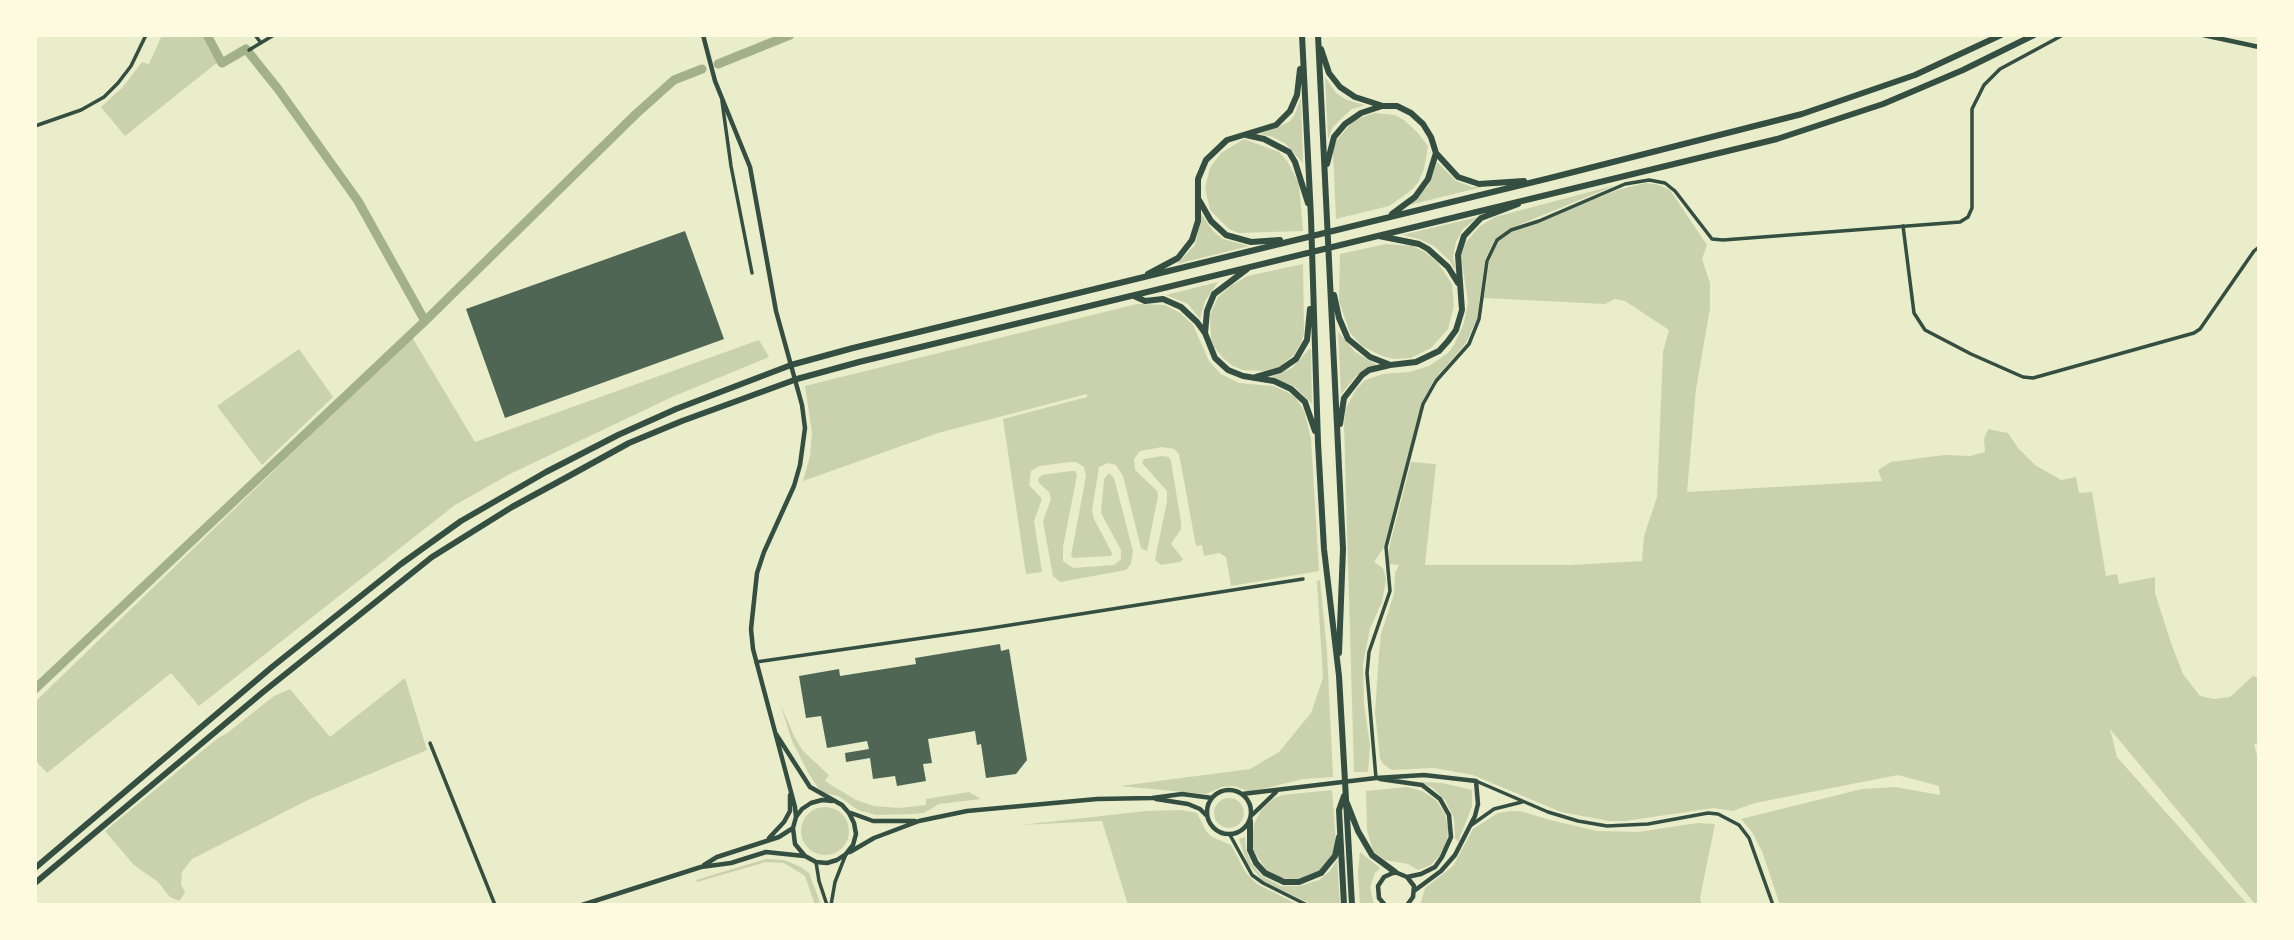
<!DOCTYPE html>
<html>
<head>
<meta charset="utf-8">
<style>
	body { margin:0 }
	#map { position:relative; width:2294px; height:940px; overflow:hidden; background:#e9edc9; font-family:"Noto Serif",serif }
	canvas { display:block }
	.frame { position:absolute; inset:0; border:37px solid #fefae0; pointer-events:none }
</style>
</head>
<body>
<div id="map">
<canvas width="2294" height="940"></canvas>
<div class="frame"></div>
</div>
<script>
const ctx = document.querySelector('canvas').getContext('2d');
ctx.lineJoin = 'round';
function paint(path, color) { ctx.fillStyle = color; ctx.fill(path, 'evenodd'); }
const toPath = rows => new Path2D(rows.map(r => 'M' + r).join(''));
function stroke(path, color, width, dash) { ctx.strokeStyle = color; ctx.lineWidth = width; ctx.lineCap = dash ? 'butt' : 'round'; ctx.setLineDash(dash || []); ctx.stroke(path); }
paint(toPath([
	[162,35,204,35,218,62,125,136,101,107,122,88,142,62,149,64],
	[1325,77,1336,93,1347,100,1365,105,1352,109,1343,117,1333,127,1328,139],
	[1301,98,1303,163,1286,144,1273,137,1260,134,1289,122,1294,116],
	[1375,113,1395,115,1404,120,1417,132,1428,146,1424,169,1418,183,1409,192,1389,206,1336,219,1333,152,1336,141,1354,120],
	[1244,139,1279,152,1288,162,1299,184,1303,231,1239,233,1229,229,1210,210,1205,188,1210,168,1221,153],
	[1437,162,1456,181,1472,187,1482,187,1409,205,1428,186],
	[1646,183,1659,185,1670,190,1707,245,1702,259,1710,283,1710,308,1696,389,1687,492,1882,481,1878,470,1891,462,1944,455,1970,456,1985,452,1984,439,1988,429,2008,433,2018,448,2035,465,2061,480,2076,477,2079,493,2092,492,2106,576,2117,574,2119,584,2155,577,2155,593,2171,643,2183,674,2200,696,2214,699,2230,697,2253,676,2259,678,2259,743,2254,744,2259,762,2259,905,2256,905,2110,729,2117,757,2248,905,1780,905,1762,851,1752,832,1741,819,1862,789,1896,787,1940,795,1939,786,1898,775,1755,803,1732,811,1714,808,1625,821,1609,821,1561,812,1473,775,1434,768,1392,770,1383,764,1380,758,1375,713,1379,654,1381,634,1394,594,1395,573,1399,565,1389,564,1389,548,1411,462,1436,464,1425,565,1571,565,1642,561,1644,536,1657,497,1663,352,1669,330,1625,301,1615,299,1605,304,1484,298,1489,262,1498,241,1511,232,1617,190],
	[1616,185,1509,229,1495,239,1485,260,1477,318,1466,343,1434,380,1422,402,1385,546,1374,562,1383,568,1386,579,1382,602,1370,629,1363,664,1364,705,1370,746,1368,772,1354,772,1344,424,1346,408,1355,391,1365,380,1383,374,1410,372,1429,366,1448,353,1454,345,1464,323,1468,302,1461,256,1466,242,1479,227,1495,217],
	[1201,213,1213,231,1223,239,1249,246,1177,264,1195,245,1201,221],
	[1478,217,1463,229,1456,242,1453,257,1456,271,1449,260,1434,246,1419,239,1402,235],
	[1386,244,1412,246,1425,252,1438,263,1452,284,1454,306,1448,329,1431,348,1411,358,1394,359,1382,356,1362,346,1350,333,1339,301,1340,254],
	[1303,264,1304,333,1301,343,1294,355,1279,367,1264,371,1243,370,1233,366,1223,358,1214,347,1211,338,1210,315,1218,297,1232,285,1248,276],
	[1218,282,1205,301,1200,319,1188,304,1166,295],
	[1137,304,1165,305,1180,313,1193,325,1209,361,1221,374,1239,383,1273,386,1285,391,1295,397,1304,410,1311,439,1319,571,1231,586,1226,557,1219,553,1204,556,1202,545,1196,546,1179,454,1174,449,1162,447,1140,451,1134,459,1135,470,1157,491,1158,496,1147,551,1141,548,1123,476,1116,465,1108,463,1099,467,1092,510,1094,519,1112,553,1111,556,1074,558,1071,556,1086,476,1084,467,1076,462,1070,462,1040,466,1031,471,1029,485,1042,499,1034,521,1042,572,1026,574,1003,419,1087,397,1087,394,938,433,803,481,810,456,812,433,805,386],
	[1338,332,1355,352,1377,365,1356,376,1341,394],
	[412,337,475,442,759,340,769,357,672,397,510,474,455,505,199,706,171,673,47,773,35,760,35,702],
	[299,349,333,397,262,465,217,406],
	[1309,349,1311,349,1312,404,1294,386,1269,378,1292,368],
	[1162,456,1169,457,1171,461,1181,522,1181,529,1171,544,1183,559,1180,562,1161,565,1155,560,1167,501,1167,491,1142,463,1144,459],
	[1071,471,1075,471,1077,475,1063,547,1063,561,1073,568,1114,565,1121,559,1121,550,1101,513,1104,479,1109,473,1114,478,1133,551,1131,564,1126,570,1060,582,1053,576,1043,521,1051,499,1049,492,1039,483,1038,479,1042,475],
	[1320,580,1327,651,1333,777,1303,779,1250,792,1234,786,1222,787,1206,794,1120,786,1250,769,1279,752,1311,713,1323,678,1317,581],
	[405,678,427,750,310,799,192,859,182,872,181,884,185,893,179,901,170,897,158,882,134,865,105,831,218,738,226,734,274,696,290,689,330,737],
	[780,703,794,736,803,751,829,775,825,781,856,800,874,806,899,808,926,805,926,799,969,792,981,799,939,804,924,813,913,814,876,815,858,810,838,796,824,793,819,789,809,774,792,741],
	[1420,782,1442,783,1472,790,1472,806,1458,842,1455,838,1454,818,1445,800,1433,788],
	[1407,787,1422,791,1436,800,1445,814,1448,828,1447,841,1440,855,1431,865,1418,870,1408,864,1385,860,1373,851,1367,830,1366,791],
	[1332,790,1336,842,1331,859,1321,870,1298,880,1281,878,1267,871,1254,851,1252,843,1254,824,1261,810,1273,799,1282,795],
	'1214 813a15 15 0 1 1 30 0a15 15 0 1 1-30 0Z',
	'801 831a24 24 0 1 1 48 0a24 24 0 1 1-48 0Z',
	[1181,810,1197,813,1206,831,1212,837,1231,845,1246,873,1257,884,1299,905,1128,905,1102,821,1021,825,1146,811],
	[1511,811,1520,811,1550,820,1597,831,1638,832,1698,823,1715,824,1700,898,1702,905,1418,905,1421,902,1425,888,1453,866,1473,829,1498,813],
	[1245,837,1246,849,1251,863,1262,876,1281,886,1300,886,1319,880,1330,871,1337,860,1340,905,1313,905,1264,882,1247,863,1239,839],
	[1360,852,1380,868,1375,873,1370,887,1374,905,1360,905,1358,872],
	[766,859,784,860,801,867,809,873,821,905,815,905,805,876,784,863,766,862,697,882,696,880]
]), '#cad2ad');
stroke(toPath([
	[207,35,222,63,246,49,278,89,358,201,425,321],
	[718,64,790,35],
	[35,689,425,321,636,114,674,80,702,69]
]), '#a3b18a', 9);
paint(toPath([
	[685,231,724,339,505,418,466,309],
	[1000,644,1001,651,1009,649,1027,760,1016,774,986,778,981,744,977,745,975,731,928,739,932,763,923,764,926,781,897,786,895,776,873,779,870,758,846,762,845,753,869,749,867,741,827,748,821,716,806,718,799,676,839,669,840,676,916,664,915,658]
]), '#4f6655');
stroke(toPath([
	[255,35,261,43],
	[249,50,274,35],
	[722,101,731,166,752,273],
	[35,126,81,110,104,97,118,83,131,66,146,35],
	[35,151,35,152],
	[1903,226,1914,313,1925,330,1971,354,2023,377,2033,378,2194,333,2200,329,2254,251,2259,247],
	[756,662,985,629,1303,579],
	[430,743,495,905],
	[1376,778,1367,673,1369,652,1390,591,1386,547,1423,404,1436,381,1469,344,1479,319,1487,261,1497,240,1511,230,1539,221,1625,184,1649,180,1665,183,1675,191,1712,239,1723,240,1960,222,1968,217,1972,208,1972,109,1984,85,2000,69,2063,35],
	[1476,781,1548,812,1578,821,1607,826,1648,824,1708,813,1718,814,1739,825,1749,838,1773,905],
	[1470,826,1494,809,1522,802],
	[1230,835,1252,875,1263,883,1307,905],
	[816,862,819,881,827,905],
	[831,905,835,882,846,854]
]), '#344e41', 3.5);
stroke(toPath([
	[703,35,715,81,750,167,776,311,802,405,805,428,800,465,794,486,764,552,757,573,751,629,753,649,795,807,796,817,793,828,795,844,805,856,816,862,827,863,837,860,846,854,853,845,856,834,854,823,849,813,842,805,810,787,776,734],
	[2203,35,2259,47],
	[1380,779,1422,785,1440,799,1449,815,1451,837,1442,857,1435,867,1421,874,1407,877],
	'1207 812a22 22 0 1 1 44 0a22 22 0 1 1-44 0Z',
	[1242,794,1376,778,1424,775,1476,781,1478,804,1475,816,1455,855,1441,871,1414,891],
	[1156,799,1188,804,1200,809,1206,815],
	[851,813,873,821,915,821],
	[1252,815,1276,792],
	[796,817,802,809,811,803,822,800,832,801],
	[769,838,784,822,790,811,790,795],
	[850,852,874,838,919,821,967,811,1097,799,1152,798,1182,794,1212,798],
	[704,865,717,857,779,837,793,828],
	[582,905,701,867,731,863,766,852,804,856],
	[1385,905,1379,898,1378,886,1384,877,1395,872,1407,877,1414,886,1413,897,1407,905]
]), '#344e41', 4.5);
stroke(toPath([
	[1302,35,1311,218,1318,443,1324,549,1339,676,1352,905],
	[1318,35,1343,549,1339,653],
	[1321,49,1329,73,1340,87,1355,97,1383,106,1397,106,1411,113,1423,124,1431,137,1436,153,1458,177,1479,184,1524,181],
	[1246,135,1264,139,1289,152,1295,162,1308,203],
	[1327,164,1334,137,1345,124,1361,113,1382,106],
	[1199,200,1211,221,1226,235,1251,242,1280,240],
	[1392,214,1415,197,1428,179,1436,153],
	[1379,236,1419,244,1428,249,1448,267,1458,283],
	[1148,274,1178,258,1192,240,1198,221,1198,179,1206,160,1227,140,1276,125,1290,111,1297,95,1300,69],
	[1334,295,1339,318,1348,339,1370,357,1388,364],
	[1134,296,1145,301,1163,299,1181,307,1197,322,1205,333,1215,358,1228,370,1243,376,1274,381,1291,389,1305,402,1315,431],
	[1205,333,1207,311,1214,294,1247,269],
	[1256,377,1280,370,1296,359,1307,340,1310,309],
	[1340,424,1344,398,1362,375,1369,370,1390,365,1416,362,1439,351,1448,341,1456,330,1462,310,1458,255,1464,236,1481,218,1518,204],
	[1344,796,1339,810,1344,905],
	[1347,803,1358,831,1372,855,1395,872],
	[1250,821,1250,850,1256,863,1265,873,1284,882,1299,882,1321,873,1335,856,1339,837],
	[35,868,272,667,401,564,461,521,546,472,618,435,676,409,791,365,853,348,1550,178,1802,114,1915,75,2001,35],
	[35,883,263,692,432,557,512,507,569,476,629,443,682,421,797,379,859,362,1777,139,1883,104,1963,70,2034,35]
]), '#344e41', 6);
</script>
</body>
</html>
